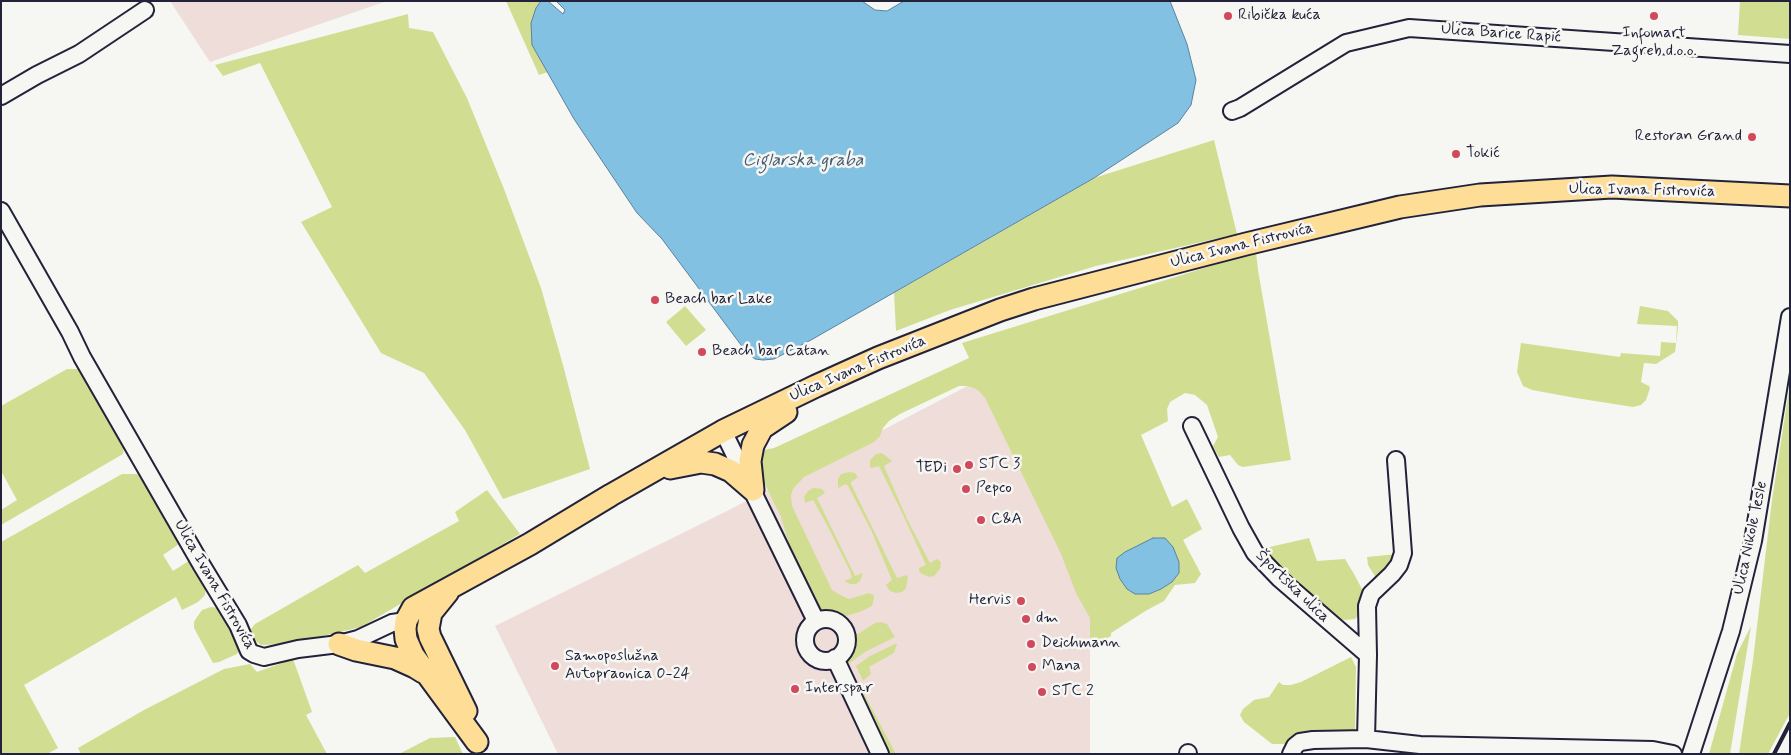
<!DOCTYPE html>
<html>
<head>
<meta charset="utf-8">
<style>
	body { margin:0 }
	#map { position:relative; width:1791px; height:755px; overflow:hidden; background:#f6f6f2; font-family:Mynerve,sans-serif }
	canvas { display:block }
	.frame { position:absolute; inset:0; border:2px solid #22223b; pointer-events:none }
</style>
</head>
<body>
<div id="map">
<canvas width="1791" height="755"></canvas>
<div class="frame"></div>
</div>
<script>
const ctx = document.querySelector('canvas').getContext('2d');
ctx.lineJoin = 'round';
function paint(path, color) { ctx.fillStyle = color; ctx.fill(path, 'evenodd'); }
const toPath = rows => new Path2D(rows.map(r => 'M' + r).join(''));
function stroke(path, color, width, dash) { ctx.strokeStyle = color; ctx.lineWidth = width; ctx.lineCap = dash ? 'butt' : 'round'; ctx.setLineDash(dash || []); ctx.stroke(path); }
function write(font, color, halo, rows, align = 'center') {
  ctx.font = font + ' Mynerve,sans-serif'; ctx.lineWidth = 5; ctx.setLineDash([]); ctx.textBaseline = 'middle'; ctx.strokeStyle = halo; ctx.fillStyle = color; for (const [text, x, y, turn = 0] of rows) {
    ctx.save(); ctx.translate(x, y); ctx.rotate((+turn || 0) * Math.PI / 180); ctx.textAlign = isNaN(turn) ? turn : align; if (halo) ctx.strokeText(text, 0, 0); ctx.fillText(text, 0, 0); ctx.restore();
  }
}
paint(toPath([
	[170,1,387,1,210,62],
	[977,381,1082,595,1090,617,1090,754,558,754,495,626,727,511]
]), '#efddda');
paint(toPath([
	[506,1,541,1,536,8,532,43,548,72,539,75],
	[1740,1,1790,1,1790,39,1738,35],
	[408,14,409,28,433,32,467,98,504,189,541,288,563,365,590,469,503,499,465,430,424,373,381,353,301,222,332,207,260,63,223,76,215,65],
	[1214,140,1237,234,1096,266,950,310,896,331,894,293,1094,178],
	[1256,252,1258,270,1291,460,1243,467,1238,465,1230,455,1219,457,1213,446,1218,437,1207,405,1195,395,1185,393,1170,402,1167,409,1168,421,1141,435,1172,507,1187,499,1202,529,1183,540,1201,574,1195,583,1175,585,1164,601,1147,610,1111,633,1111,636,1090,647,1090,618,1076,593,1061,554,985,398,979,391,974,388,967,386,959,386,900,414,889,421,883,428,880,436,874,442,804,477,793,489,791,495,792,506,832,590,842,596,849,599,869,593,873,595,874,598,872,606,862,611,843,617,828,615,818,609,792,553,781,517,759,472,758,451,774,448,969,358,962,343],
	[685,306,706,330,686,346,666,322],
	[1640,306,1668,311,1678,321,1678,328,1675,352,1656,364,1644,363,1641,382,1649,386,1650,388,1646,400,1641,405,1633,407,1576,398,1532,390,1523,386,1517,372,1521,343,1620,357,1621,353,1660,356,1661,342,1676,343,1677,326,1637,324],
	[67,369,79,369,89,376,125,440,123,454,1,525,1,510,17,500,1,471,1,406],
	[1790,383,1790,713,1768,754,1739,754,1753,660,1772,500],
	[882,453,892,461,884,466,907,519,930,563,937,559,941,562,940,569,934,576,930,577,922,574,919,571,919,568,926,565,903,515,879,466,871,468,870,466,870,460,876,454],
	[849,472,855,473,858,477,851,482,851,484,897,578,907,575,908,577,906,588,902,592,896,593,890,591,886,585,892,580,871,530,848,486,846,484,838,488,838,479,841,474],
	[122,474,137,474,146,478,182,542,163,555,173,571,195,557,206,585,205,595,198,602,182,610,176,597,24,685,58,748,47,754,1,754,1,542],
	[813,488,822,489,825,493,817,498,855,576,863,573,860,581,856,584,850,584,844,581,852,578,850,571,827,525,813,500,805,503,804,497,808,491],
	[487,490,520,534,361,627,289,644,261,645,252,638,251,629,255,624,358,565,365,573,459,521,455,512],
	[1309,538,1317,561,1345,559,1354,574,1362,589,1363,604,1361,612,1355,619,1345,620,1335,618,1287,575,1261,549],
	[1397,554,1381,577,1376,578,1368,565,1367,557],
	[211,607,218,608,240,645,240,649,237,654,219,662,213,663,194,628,194,622,197,617,202,610],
	[881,622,887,624,895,637,865,652,847,665,846,660,855,636,875,623],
	[1751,626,1730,754,1709,754,1737,654],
	[895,644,897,644,894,653,869,667,871,674,863,681,856,666,870,656],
	[1351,657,1356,667,1355,732,1288,744,1272,744,1244,722,1240,715,1243,709,1254,700,1269,697,1279,682,1283,685,1291,685,1301,682],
	[293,659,312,712,306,715,327,754,81,754,78,748,144,710,224,669,250,664,257,672],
	[852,671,854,675,896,754,887,754,848,673],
	[455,737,463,754,399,754,430,738]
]), '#d1de92');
const water = toPath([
	[541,1,548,1,563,14,565,10,556,1,862,1,875,10,887,11,904,1,1170,1,1187,44,1196,80,1191,105,1178,123,1094,178,811,340,774,359,763,360,755,359,747,353,662,239,637,213,574,119,532,45,531,23,536,8,541,1],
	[1153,538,1165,538,1173,547,1179,562,1179,573,1172,582,1161,589,1149,594,1135,594,1127,589,1120,579,1116,568,1117,558,1125,552,1153,538]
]);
paint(water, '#82c1e2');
stroke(water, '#5c819f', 1);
const minor = toPath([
	[1,96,37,75,79,54,145,10],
	[1232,111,1240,108,1346,43,1409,28,1790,54],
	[1,211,70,332,82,357,201,564,238,625,249,651,254,654,264,657,298,649,339,644,358,639,392,623,406,621],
	[1192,426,1241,528,1255,553,1280,579,1368,655],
	[723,431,816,621],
	'805 640a21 21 0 1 1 42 0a21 21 0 1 1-42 0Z',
	[835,658,880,754],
	[1366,739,1368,655,1367,606,1371,594,1392,574,1399,565,1403,553,1396,460],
	[1188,754,1188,753],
	[1291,754,1295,746,1300,742,1313,740,1366,739,1420,745,1653,750,1673,754],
	[1691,754,1731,631,1753,541,1790,317]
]);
const major = toPath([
	[670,468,701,462,715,464,731,471,753,490],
	[753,490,750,461,753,445,762,428,786,412],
	[448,592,431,613,428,629,430,637,466,711],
	[339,644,356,650,395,658,415,667,423,672],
	[477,742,413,655,406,639,405,629,406,621,413,608,530,544,611,495,723,431,816,386,878,358,1000,310,1034,299,1246,244,1400,207,1480,195,1612,187,1790,196]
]);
stroke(minor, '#22223b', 20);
stroke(major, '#22223b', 25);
stroke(minor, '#f6f6f2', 16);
stroke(major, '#fedd96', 21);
stroke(toPath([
	[1774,754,1790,723]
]), '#22223b', 4);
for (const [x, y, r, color] of [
	[1228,16,5,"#d1495b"],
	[1654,16,5,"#d1495b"],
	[1752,137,5,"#d1495b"],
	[1456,154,5,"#d1495b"],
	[655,300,5,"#d1495b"],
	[702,352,5,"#d1495b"],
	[969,465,5,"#d1495b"],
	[957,469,5,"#d1495b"],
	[966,489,5,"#d1495b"],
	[981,520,5,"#d1495b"],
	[1021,601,5,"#d1495b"],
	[1026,619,5,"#d1495b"],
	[1031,644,5,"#d1495b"],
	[555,666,5,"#d1495b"],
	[1032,667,5,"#d1495b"],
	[795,689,5,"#d1495b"],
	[1042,692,5,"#d1495b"]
]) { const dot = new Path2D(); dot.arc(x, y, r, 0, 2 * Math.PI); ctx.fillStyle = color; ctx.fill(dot); stroke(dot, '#f6f6f2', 2); }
write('16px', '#22223b', '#f6f6f2', [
	["Ribička kuća",1238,16],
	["Infomart",1654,34,"center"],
	["Zagreb d.o.o.",1654,52,"center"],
	["Restoran Grand",1742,137,"right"],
	["Tokić",1466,154],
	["Beach bar Lake",665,300],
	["Beach bar Catan",712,352],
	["STC 3",979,465],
	["TEDi",947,469,"right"],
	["Pepco",976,489],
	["C&A",991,520],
	["Hervis",1011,601,"right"],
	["dm",1036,619],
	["Deichmann",1041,644],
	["Samoposlužna",565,657],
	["Autopraonica 0-24",565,675],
	["Mana",1042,667],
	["Interspar",805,689],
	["STC 2",1052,692]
], 'left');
write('16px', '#22223b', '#f6f6f2', [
	["Ulica Barice Rapić",1501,34,4],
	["Ulica Ivana Fistrovića",1642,191,1],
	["Ulica Ivana Fistrovića",1242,246,-14],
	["Ulica Ivana Fistrovića",858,369,-23],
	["Ulica Nikole Tesle",1751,538,-78],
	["Ulica Ivana Fistrovića",214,585,60],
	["Športska ulica",1292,587,44]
]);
write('italic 18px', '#445a75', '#f6f6f2', [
	["Ciglarska graba",803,161]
]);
</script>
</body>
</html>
